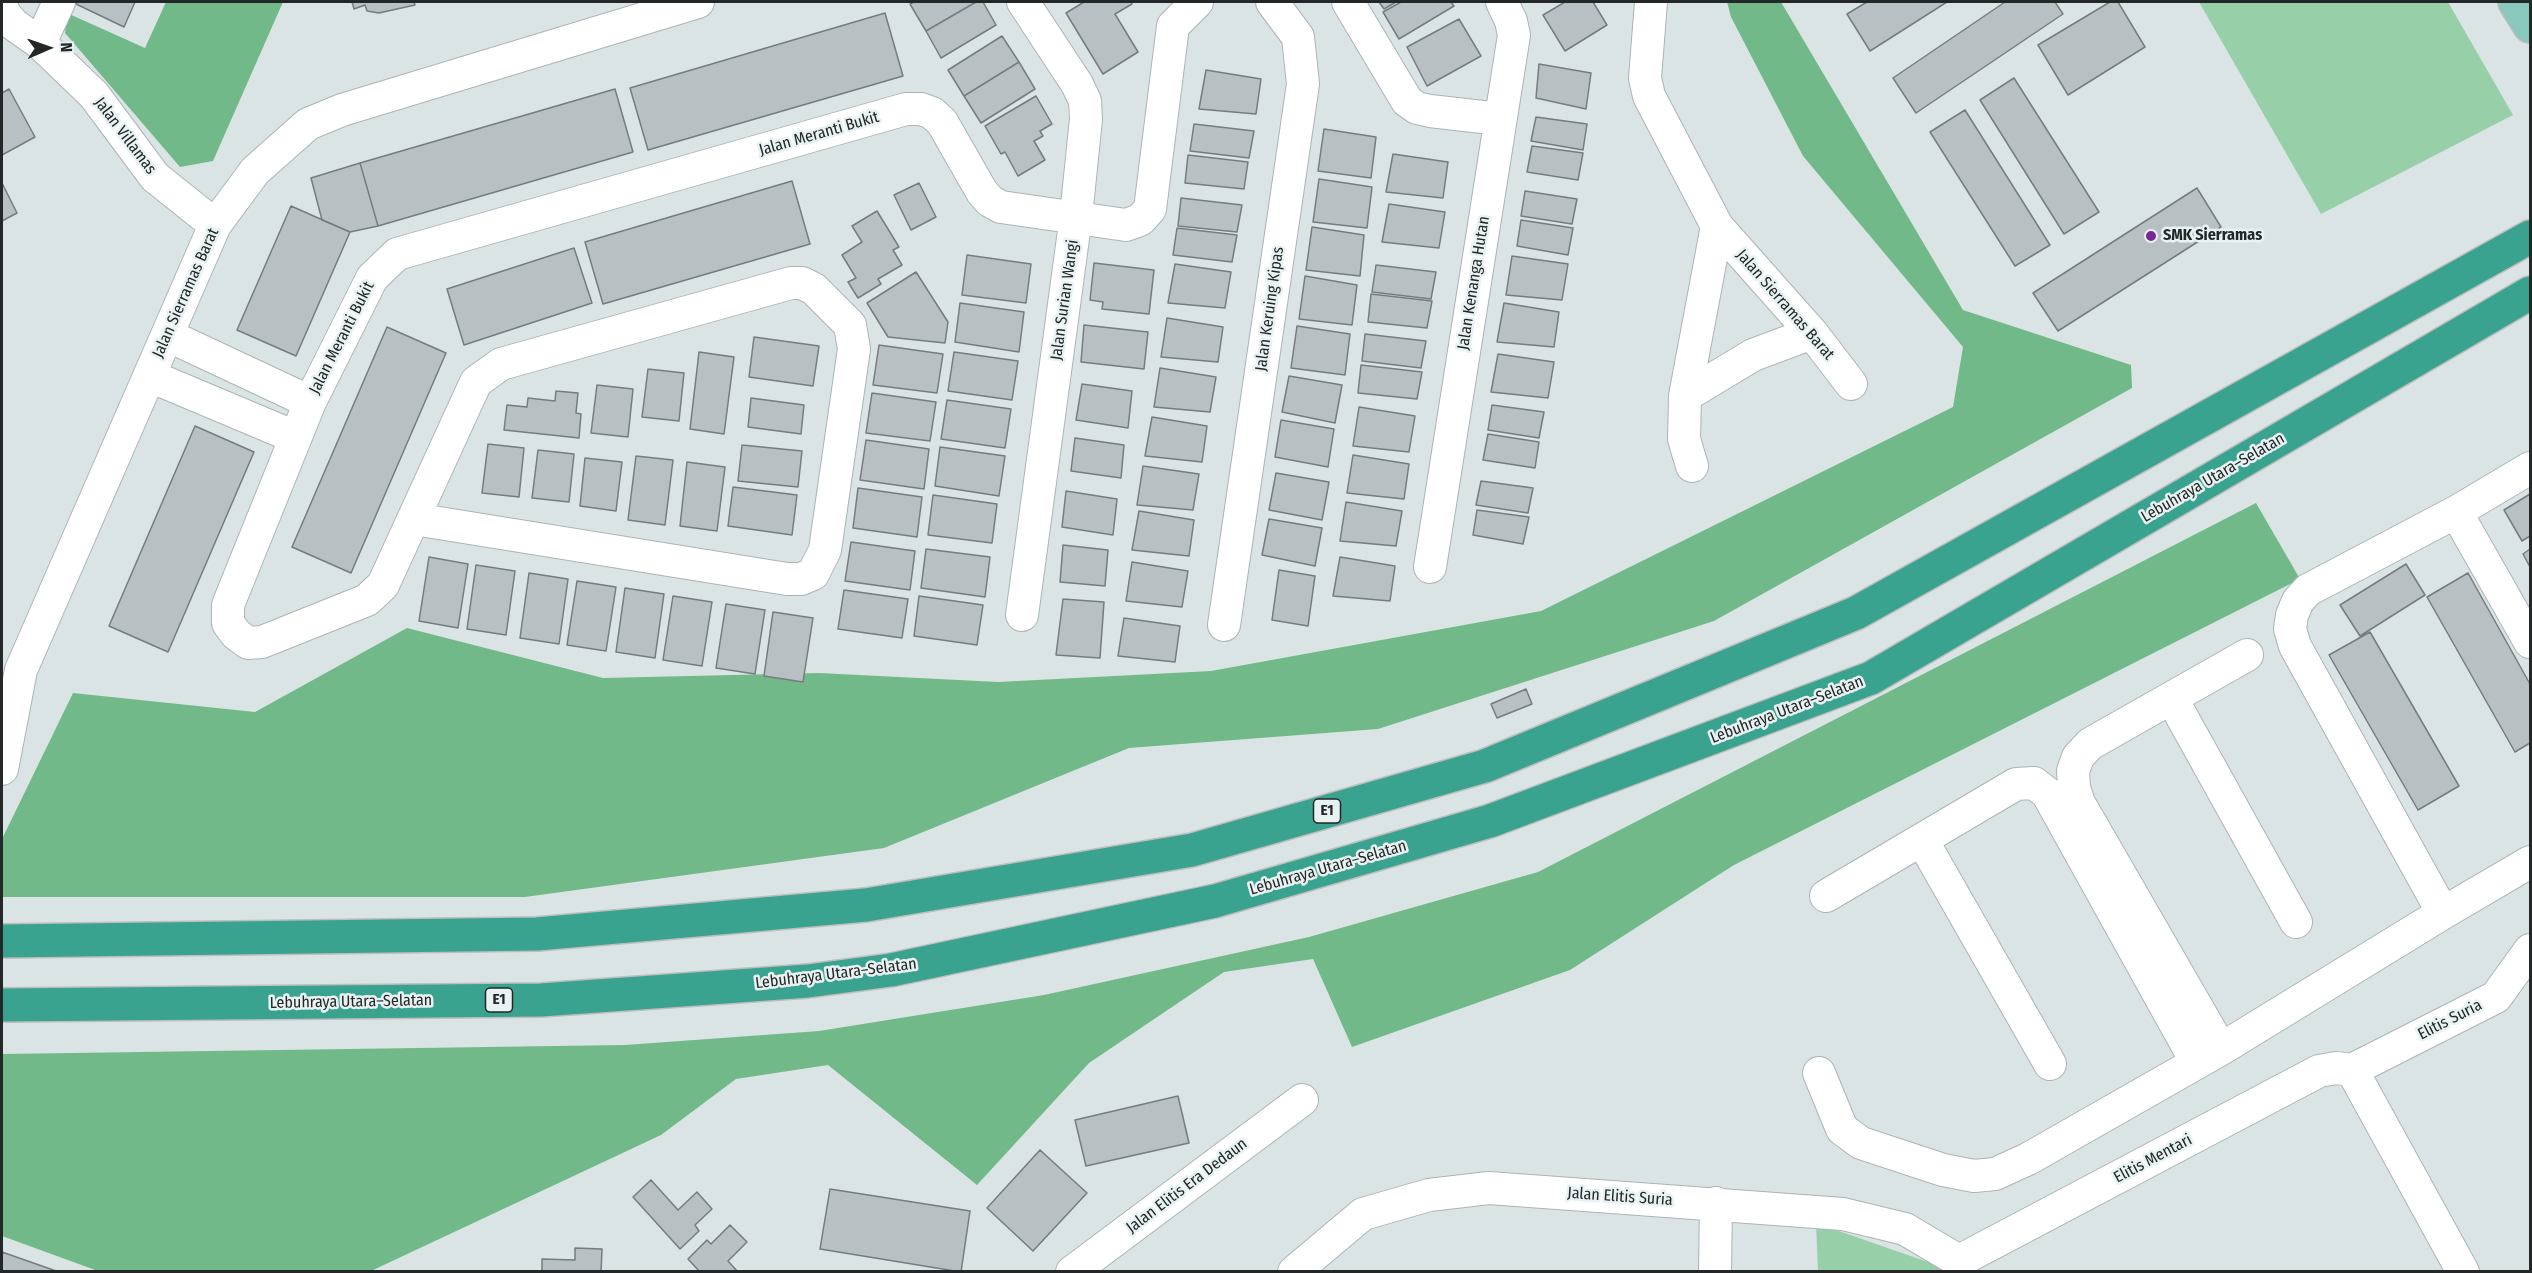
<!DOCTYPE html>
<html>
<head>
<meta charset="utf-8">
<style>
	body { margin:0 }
	#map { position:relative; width:2532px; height:1273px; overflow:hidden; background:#dbe4e5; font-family:"Fira Sans Condensed",sans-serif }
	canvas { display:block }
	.frame { position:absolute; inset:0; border:3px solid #232727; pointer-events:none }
	.north { position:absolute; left:18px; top:18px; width:60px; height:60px; -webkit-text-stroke:4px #e8f2f2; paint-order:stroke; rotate:88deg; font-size:16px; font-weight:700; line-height:24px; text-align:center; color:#232727 }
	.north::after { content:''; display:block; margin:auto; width:21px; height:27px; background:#232727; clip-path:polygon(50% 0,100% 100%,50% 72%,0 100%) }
</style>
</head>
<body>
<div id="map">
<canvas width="2532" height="1273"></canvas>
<div class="frame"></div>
<div class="north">N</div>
</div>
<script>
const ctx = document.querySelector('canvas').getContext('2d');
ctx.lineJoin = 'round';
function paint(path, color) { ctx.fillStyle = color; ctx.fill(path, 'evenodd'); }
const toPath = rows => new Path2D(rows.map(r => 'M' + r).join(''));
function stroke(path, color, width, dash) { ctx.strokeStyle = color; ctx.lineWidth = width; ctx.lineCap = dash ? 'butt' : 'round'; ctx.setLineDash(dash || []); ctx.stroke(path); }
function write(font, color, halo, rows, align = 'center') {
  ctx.font = font + ' "Fira Sans Condensed",sans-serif'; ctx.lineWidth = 5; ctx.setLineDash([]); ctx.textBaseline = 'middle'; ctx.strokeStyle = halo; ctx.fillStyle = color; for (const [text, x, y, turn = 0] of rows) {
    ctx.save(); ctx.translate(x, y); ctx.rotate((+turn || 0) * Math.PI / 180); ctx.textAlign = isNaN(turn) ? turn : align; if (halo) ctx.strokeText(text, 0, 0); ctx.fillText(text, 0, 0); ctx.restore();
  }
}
paint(toPath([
	[2199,2,2448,2,2513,115,2321,214],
	[1816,1223,1942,1267,1942,1271,1818,1271]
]), '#96cfa8');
paint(toPath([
	[166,2,283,2,213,161,180,167,65,33,67,13,145,48],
	[1727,2,1781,2,1963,310,2131,365,2132,388,1714,621,1378,729,1129,748,884,848,525,897,2,897,2,839,73,693,255,712,407,628,603,678,819,673,998,682,1211,671,1541,611,1953,407,1963,347,1803,156,1731,17],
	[2256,503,2300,579,1734,865,1570,970,1352,1047,1313,959,1224,972,1089,1063,977,1185,828,1065,736,1079,661,1135,371,1271,98,1271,2,1236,2,1054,625,1045,819,1031,1044,995,1309,937,1538,872]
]), '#72b98a');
const building = toPath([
	[77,2,135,2,124,27,76,4,77,2],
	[352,2,414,2,415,5,379,13,367,11,365,5,354,9,352,2],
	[914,2,976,2,926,31,910,4,914,2],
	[976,2,983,2,996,25,941,58,926,31,976,2],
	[1084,2,1131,2,1132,4,1115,14,1138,52,1103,74,1066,13,1084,2],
	[1379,2,1396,2,1384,9,1379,2],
	[1401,2,1451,2,1454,6,1399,39,1383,12,1401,2],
	[1565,2,1593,2,1607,25,1565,51,1543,15,1565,2],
	[1867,2,1947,2,1870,51,1847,14,1867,2],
	[2005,2,2055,2,2063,14,1916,113,1893,78,2005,2],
	[2110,2,2118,2,2145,47,2068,95,2038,45,2110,2],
	[885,13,903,76,648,150,630,88,885,13],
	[1459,19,1481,56,1427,86,1407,47,1459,19],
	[1002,36,1019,62,964,96,948,70,1002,36],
	[1019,62,1035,89,981,123,964,96,1019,62],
	[1539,64,1591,73,1586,109,1536,98,1539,64],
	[1206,70,1261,79,1256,114,1199,109,1206,70],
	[2014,78,2099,212,2064,234,1980,100,2014,78],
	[9,89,35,137,2,155,2,93,9,89],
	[615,89,633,152,378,226,360,163,615,89],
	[1036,96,1052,124,1040,131,1043,136,1034,141,1045,160,1018,176,1005,152,1001,154,985,126,1036,96],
	[1965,110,2050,245,2015,266,1930,132,1965,110],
	[1536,117,1587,124,1583,150,1531,141,1536,117],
	[1194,124,1254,131,1249,158,1190,151,1194,124],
	[1324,129,1376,137,1371,178,1318,171,1324,129],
	[1532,146,1583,153,1578,180,1527,172,1532,146],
	[1393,154,1448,162,1443,198,1386,192,1393,154],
	[1188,155,1248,162,1244,189,1185,183,1188,155],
	[360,163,378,226,350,232,322,220,311,178,360,163],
	[1319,179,1372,187,1367,228,1313,222,1319,179],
	[792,181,810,244,603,304,585,242,792,181],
	[2,183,17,213,2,221,2,183],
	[919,183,936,217,911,230,894,195,919,183],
	[2197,188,2221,227,2058,331,2033,293,2197,188],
	[1525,191,1577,199,1572,224,1521,216,1525,191],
	[1181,198,1242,205,1237,232,1178,226,1181,198],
	[1389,204,1445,212,1439,248,1382,242,1389,204],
	[291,206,350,232,296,356,237,330,291,206],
	[877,211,899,247,893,250,902,265,878,279,881,284,858,298,848,282,856,278,842,255,862,242,852,226,877,211],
	[1521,220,1573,228,1568,255,1517,246,1521,220],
	[1312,227,1364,235,1360,276,1306,270,1312,227],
	[1177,228,1237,235,1232,262,1173,255,1177,228],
	[574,248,592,303,464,345,447,289,574,248],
	[967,255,1031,264,1026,303,962,295,967,255],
	[1512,256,1568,264,1562,300,1506,295,1512,256],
	[1094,263,1154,270,1149,314,1102,309,1103,302,1090,300,1094,263],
	[1175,264,1231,272,1225,308,1168,303,1175,264],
	[1376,265,1436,272,1431,299,1372,292,1376,265],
	[916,272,948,322,945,343,888,337,867,303,916,272],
	[1305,276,1357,285,1352,325,1299,319,1305,276],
	[1371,294,1432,301,1427,328,1368,322,1371,294],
	[960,303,1024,312,1019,352,955,342,960,303],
	[1504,303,1559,312,1554,347,1497,342,1504,303],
	[1167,318,1223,327,1218,362,1161,357,1167,318],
	[1084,325,1148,332,1144,369,1081,362,1084,325],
	[1297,326,1350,334,1345,375,1291,368,1297,326],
	[387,327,446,353,351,573,292,547,387,327],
	[1365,334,1426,341,1421,368,1362,361,1365,334],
	[754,337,819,346,813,386,749,377,754,337],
	[879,345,943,354,937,393,873,385,879,345],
	[699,352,734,357,724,434,690,429,699,352],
	[954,352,1018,361,1012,400,948,391,954,352],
	[1498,354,1554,362,1548,398,1491,392,1498,354],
	[1361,365,1422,372,1417,399,1358,393,1361,365],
	[1160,368,1216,377,1210,412,1154,407,1160,368],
	[648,369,684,373,679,421,642,417,648,369],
	[1289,376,1342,385,1335,423,1282,412,1289,376],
	[1082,384,1132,391,1128,428,1076,420,1082,384],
	[597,385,633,389,628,437,591,433,597,385],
	[556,391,578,393,576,413,581,414,579,438,504,430,507,405,527,407,528,398,555,401,556,391],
	[872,393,936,402,930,441,866,433,872,393],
	[751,398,804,405,801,434,748,427,751,398],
	[947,400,1011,409,1005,448,941,439,947,400],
	[1492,405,1544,412,1539,438,1488,430,1492,405],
	[1359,407,1415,416,1409,452,1353,446,1359,407],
	[1152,417,1207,426,1202,462,1145,456,1152,417],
	[1281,420,1334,429,1328,467,1275,457,1281,420],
	[195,426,254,452,168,652,109,626,195,426],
	[1488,434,1539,442,1535,468,1483,460,1488,434],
	[1075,438,1124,445,1121,478,1071,471,1075,438],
	[866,440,929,449,924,489,860,480,866,440],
	[488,444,524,448,519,497,482,493,488,444],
	[742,445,802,451,798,487,738,481,742,445],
	[940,447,1005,456,999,496,935,486,940,447],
	[538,450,574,454,569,502,532,498,538,450],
	[1353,455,1409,464,1404,499,1347,493,1353,455],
	[636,456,673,460,665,525,628,520,636,456],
	[585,458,622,462,616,511,580,506,585,458],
	[687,462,725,467,717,531,680,526,687,462],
	[1143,466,1199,474,1193,510,1137,505,1143,466],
	[1276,473,1329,482,1322,520,1269,510,1276,473],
	[1481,481,1533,488,1528,513,1476,505,1481,481],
	[733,487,797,495,792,535,728,526,733,487],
	[858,488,922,497,917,537,853,528,858,488],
	[1066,491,1117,499,1113,535,1062,527,1066,491],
	[2530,494,2530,536,2522,541,2504,510,2530,494],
	[933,495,997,504,992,543,928,535,933,495],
	[1346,502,1402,511,1396,546,1340,541,1346,502],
	[1477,510,1529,517,1523,544,1473,535,1477,510],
	[1139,511,1194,520,1189,556,1132,550,1139,511],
	[1269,519,1322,528,1315,566,1262,555,1269,519],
	[851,542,915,551,910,590,845,581,851,542],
	[1063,545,1108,550,1105,586,1060,582,1063,545],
	[926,549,990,557,985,597,921,588,926,549],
	[2530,549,2530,567,2523,554,2530,549],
	[429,557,468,564,458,628,419,621,429,557],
	[1340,557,1395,566,1390,601,1333,596,1340,557],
	[1132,562,1188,571,1182,607,1126,601,1132,562],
	[2406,564,2425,595,2360,636,2340,605,2406,564],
	[476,565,515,571,506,635,467,629,476,565],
	[1279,570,1315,576,1308,626,1272,620,1279,570],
	[529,573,568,579,559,644,520,638,529,573],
	[2468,573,2530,684,2530,743,2515,752,2427,597,2468,573],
	[577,581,616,587,606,651,567,645,577,581],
	[625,588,664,594,655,658,616,652,625,588],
	[844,590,908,599,902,638,838,629,844,590],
	[673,596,712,602,702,666,663,660,673,596],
	[919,596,983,605,977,645,914,636,919,596],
	[1063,599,1104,602,1100,658,1056,655,1063,599],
	[726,604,765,610,755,674,716,668,726,604],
	[773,612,813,618,803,682,764,676,773,612],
	[1124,618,1180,626,1175,662,1118,656,1124,618],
	[2370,632,2459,786,2418,810,2329,655,2370,632],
	[1526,689,1532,704,1497,718,1491,704,1526,689],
	[1178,1096,1189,1143,1086,1166,1075,1120,1178,1096],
	[1040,1150,1087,1193,1033,1251,987,1208,1040,1150],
	[651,1180,678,1210,697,1192,712,1209,695,1225,699,1231,680,1249,633,1197,651,1180],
	[830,1189,970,1211,961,1272,820,1249,830,1189],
	[730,1225,747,1242,728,1261,738,1272,700,1272,688,1259,707,1240,711,1244,730,1225],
	[575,1248,602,1249,601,1272,542,1272,542,1259,575,1260,575,1248],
	[2,1252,59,1272,2,1272,2,1252]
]);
paint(building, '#b8c0c3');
stroke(building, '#757c7f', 1.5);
const minor = toPath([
	[1348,2,1407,101,1417,108,1430,111,1500,119],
	[1651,2,1645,78,1649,96,1717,226,1812,333,1851,384],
	[2,6,4,13,13,24,40,43,94,95,155,177,215,225],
	[40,43,59,2],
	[167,335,310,402],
	[150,376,295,437],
	[1685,396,1753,355,1812,333],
	[1692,466,1684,439,1685,396,1717,226],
	[2456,512,2530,642],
	[414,519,787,579,801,579,813,574,825,550,854,349,850,325,814,289,802,283,791,283,501,364,476,382,383,585,367,600,262,642,248,643,236,634,228,623,228,605,310,402,372,278,397,254,906,109,921,109,932,113,942,122,982,192,990,201,1001,207,1126,225,1140,220,1150,209,1173,26,1197,2],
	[1430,567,1514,35,1511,21,1502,2],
	[1022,615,1076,216,1086,119,1085,101,1077,84,1023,2],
	[1224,625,1303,84,1298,37,1272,2],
	[2172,699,2296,922],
	[2,769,21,670,215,225,255,171,308,124,342,110,698,2],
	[1922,840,2050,1064],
	[1826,896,2016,784,2034,783,2047,793,2197,1063],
	[2443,913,2295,646,2290,629,2292,615,2298,601,2308,590,2456,512,2530,468],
	[2221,1049,2079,803,2074,788,2073,771,2078,757,2090,744,2247,655],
	[2352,1070,2463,1272],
	[2352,1070,2496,997,2530,950],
	[1819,1073,1842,1129,1861,1143,1943,1170,1974,1176,1995,1174,2028,1159,2221,1049,2443,913,2530,862],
	[1959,1261,2319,1071,2336,1068,2352,1070],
	[1072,1272,1302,1100],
	[1294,1272,1363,1214,1429,1195,1489,1188,1843,1214,1905,1229,1959,1261],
	[1715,1272,1716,1203]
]);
const major = toPath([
	[2515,2,2530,26]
]);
const highway = toPath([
	[2,941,537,934,866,905,1192,850,1485,766,1856,613,2530,237],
	[2,1005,541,1000,808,981,891,970,1215,901,1490,821,1871,678,2530,293]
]);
stroke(minor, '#acb4b5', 34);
stroke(major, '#bdbebe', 36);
stroke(highway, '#bdbebe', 36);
stroke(minor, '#fff', 32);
stroke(major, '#89c8bc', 33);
stroke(highway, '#3aa38f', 33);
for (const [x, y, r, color] of [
	[2151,236,6,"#7b2696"]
]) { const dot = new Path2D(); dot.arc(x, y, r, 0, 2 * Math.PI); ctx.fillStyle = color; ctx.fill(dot); stroke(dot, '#e8f2f2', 2); }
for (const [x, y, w] of [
	[1327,811,27],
	[499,1000,27]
]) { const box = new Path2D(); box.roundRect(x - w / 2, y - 12, w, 24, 4.5); ctx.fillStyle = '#e8f2f2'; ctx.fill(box); stroke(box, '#232727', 1.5); }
write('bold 15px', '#232727', null, [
	["E1",1327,811],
	["E1",499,1000]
]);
write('16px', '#232727', '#e8f2f2', [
	["Jalan Meranti Bukit",819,134,-16],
	["Jalan Villamas",125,136,53],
	["Jalan Kenanga Hutan",1474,283,-81],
	["Jalan Sierramas Barat",186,293,-66],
	["Jalan Surian Wangi",1065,300,-82],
	["Jalan Sierramas Barat",1785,305,49],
	["Jalan Keruing Kipas",1270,309,-82],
	["Jalan Meranti Bukit",342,338,-63],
	["Lebuhraya Utara–Selatan",2213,478,-30],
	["Lebuhraya Utara–Selatan",1787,710,-21],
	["Lebuhraya Utara–Selatan",1328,868,-16],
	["Lebuhraya Utara–Selatan",836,974,-7],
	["Lebuhraya Utara–Selatan",351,1002,-1],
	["Elitis Suria",2450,1020,-27],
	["Elitis Mentari",2153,1159,-28],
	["Jalan Elitis Era Dedaun",1187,1186,-37],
	["Jalan Elitis Suria",1620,1197,4]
]);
write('bold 16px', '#232727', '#e8f2f2', [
	["SMK Sierramas",2163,236]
], 'left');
</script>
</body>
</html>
